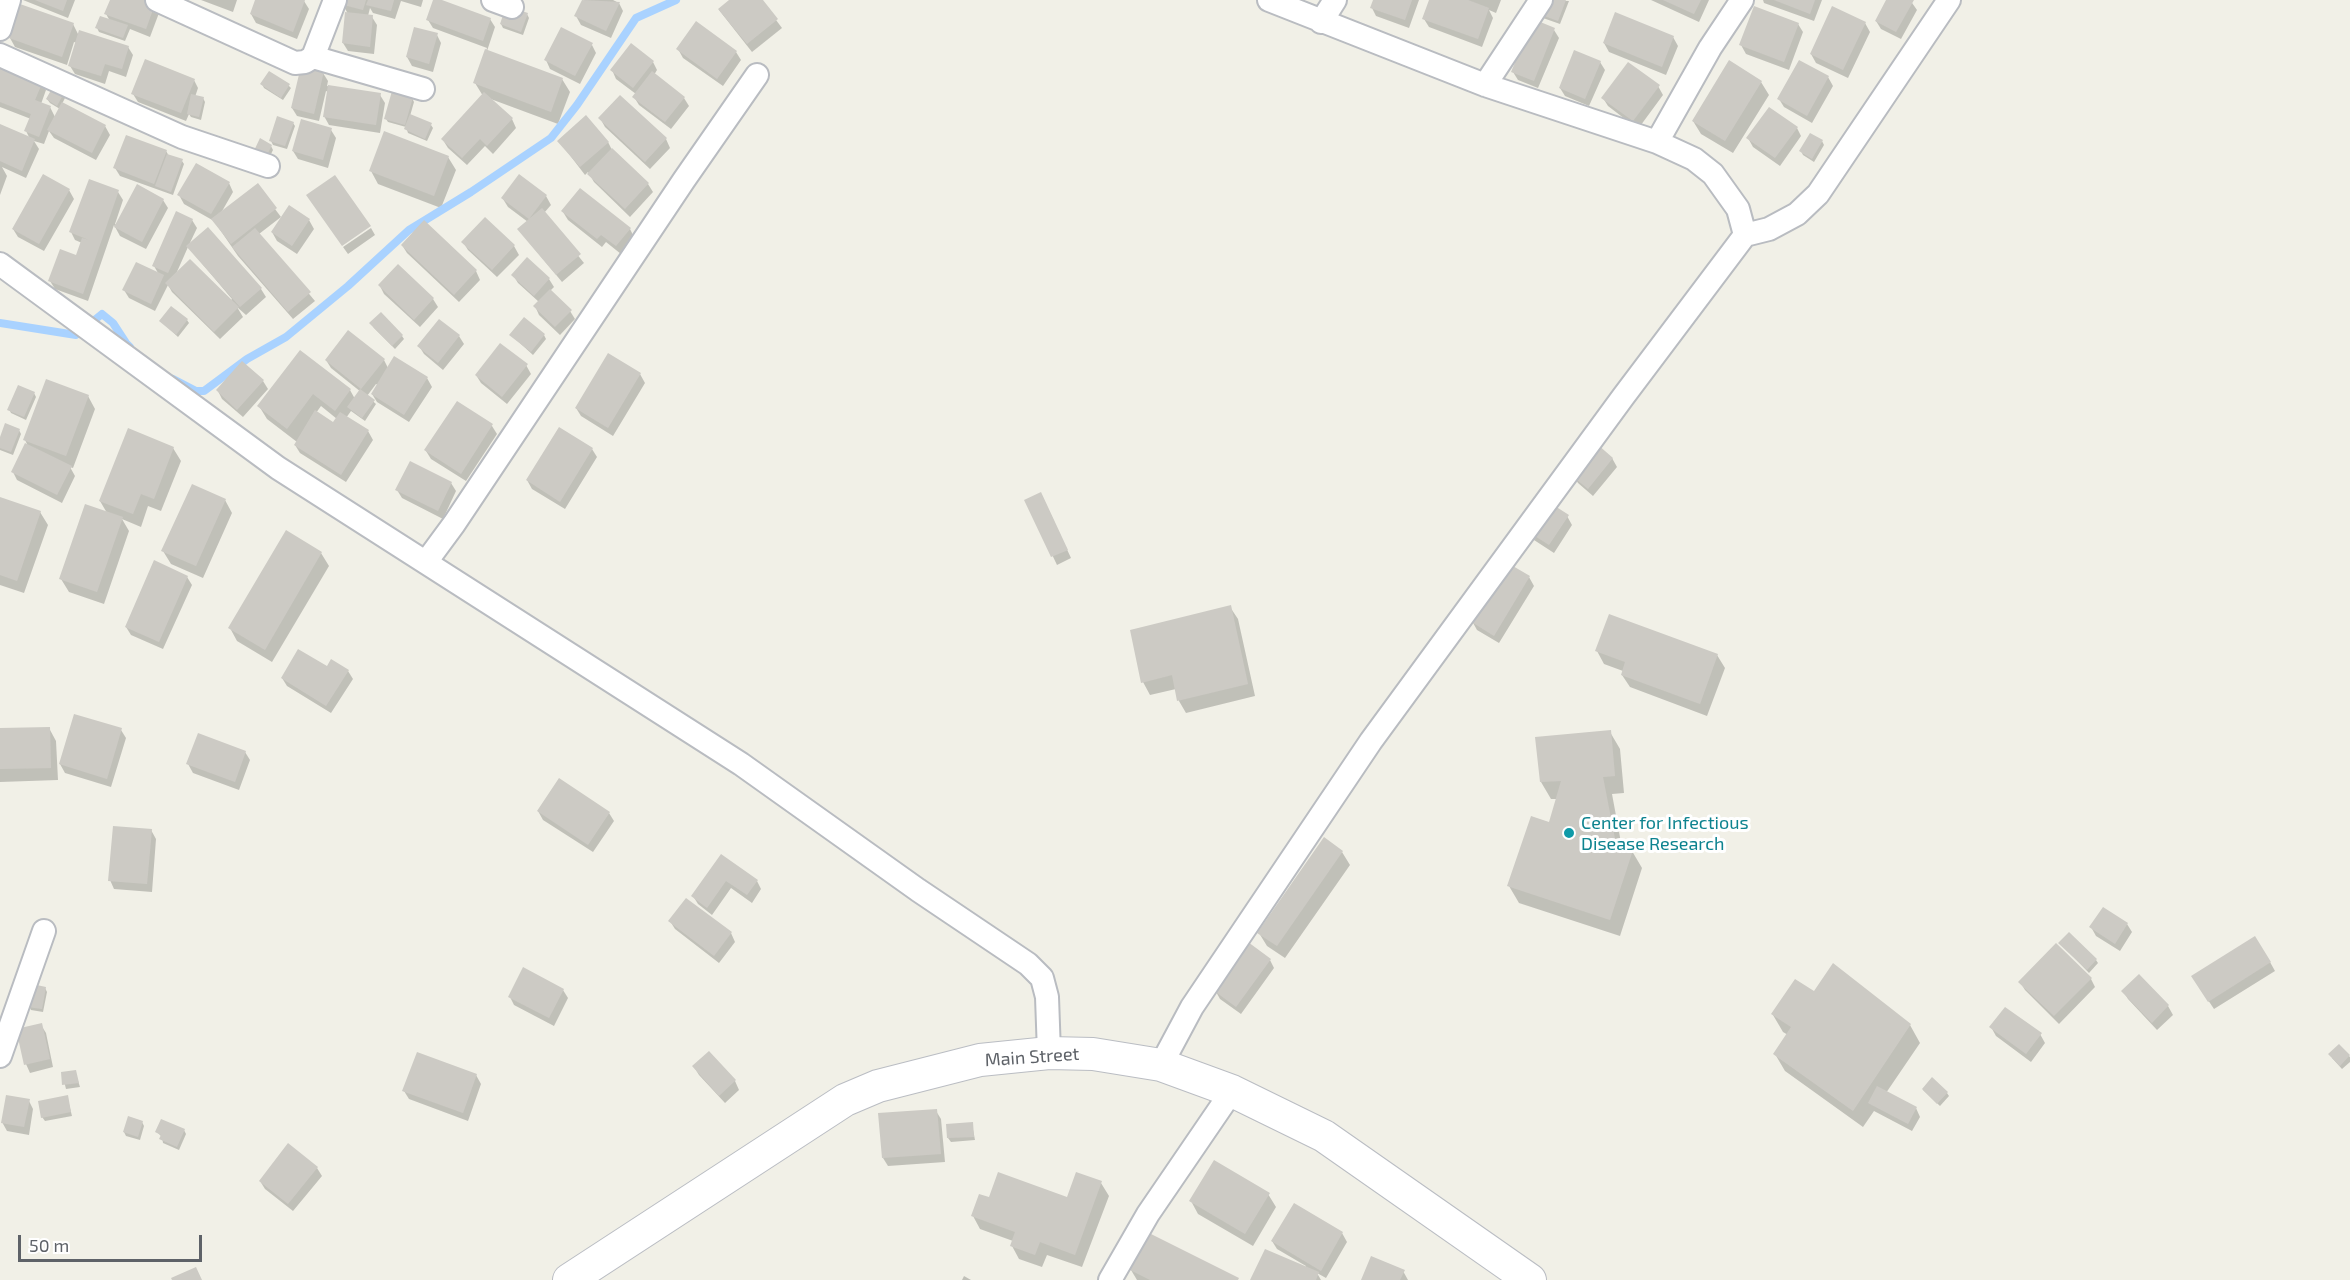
<!DOCTYPE html>
<html>
<head>
<meta charset="utf-8">
<style>
	body { margin:0 }
	#map { position:relative; width:2350px; height:1280px; overflow:hidden; background:#f1f0e7; font-family:"Exo 2",sans-serif }
	canvas { display:block }
	.scale { position:absolute; left:18px; top:1235px; width:184px; height:27px; box-sizing:border-box; border:3px solid #5e6268; border-top:0; padding-left:8px; font-size:18px; line-height:21px; white-space:nowrap; color:#5e6268; -webkit-text-stroke:4px #fff; paint-order:stroke }
</style>
</head>
<body>
<div id="map">
<canvas width="2350" height="1280"></canvas>
<div class="scale">50 m</div>
</div>
<script>
const ctx = document.querySelector('canvas').getContext('2d');
ctx.lineJoin = 'round';
function paint(path, color) { ctx.fillStyle = color; ctx.fill(path, 'evenodd'); }
const toPath = rows => new Path2D(rows.map(r => 'M' + r).join(''));
function stroke(path, color, width, dash) { ctx.strokeStyle = color; ctx.lineWidth = width; ctx.lineCap = dash ? 'butt' : 'round'; ctx.setLineDash(dash || []); ctx.stroke(path); }
function write(font, color, halo, rows, align = 'center') {
  ctx.font = font + ' "Exo 2",sans-serif'; ctx.lineWidth = 6; ctx.setLineDash([]); ctx.textBaseline = 'middle'; ctx.strokeStyle = halo; ctx.fillStyle = color; for (const [text, x, y, turn = 0] of rows) {
    ctx.save(); ctx.translate(x, y); ctx.rotate((+turn || 0) * Math.PI / 180); ctx.textAlign = isNaN(turn) ? turn : align; if (halo) ctx.strokeText(text, 0, 0); ctx.fillText(text, 0, 0); ctx.restore();
  }
}
paint(toPath([
	[23,0,75,0,68,18],
	[111,0,142,0,159,13,150,37,130,29,125,41,99,32,97,28,110,21,106,14],
	[201,0,237,0,233,12],
	[257,0,304,1,309,9,297,39,256,23,251,14],
	[343,0,423,0,421,7,401,1,395,19,373,13,370,8,368,16,372,17,377,25,374,54,348,51,343,43,348,14,342,3],
	[435,0,490,19,495,27,487,51,562,79,570,92,558,124,488,98,512,119,516,128,493,154,485,146,467,165,448,148,443,140,483,96,475,83,487,48,433,28,428,20],
	[584,0,613,0,619,3,623,11,611,38,581,25,576,16],
	[731,0,761,0,782,28,752,52,719,10],
	[1374,0,1419,0,1409,28,1376,16,1372,8],
	[1430,0,1501,0,1496,13,1489,10,1493,18,1482,47,1429,27,1424,19],
	[1546,0,1569,1,1560,24,1543,18,1541,14],
	[1651,0,1709,0,1699,22],
	[1763,0,1822,0,1814,21,1764,3],
	[1887,0,1910,0,1917,10,1901,39,1881,29,1876,21],
	[527,14,529,18,523,35,503,28,501,24],
	[1865,23,1870,32,1848,78,1816,63,1811,54],
	[73,24,79,36,128,47,133,55,126,77,109,71,105,84,75,74,70,66,77,43,74,42,67,65,15,47,10,38],
	[1798,24,1803,32,1789,70,1746,54,1741,45],
	[1554,30,1559,38,1538,88,1518,80,1513,72],
	[437,35,441,43,433,72,412,66,407,57],
	[1673,37,1678,46,1666,75,1609,52,1604,43],
	[592,45,596,53,580,84,550,69,546,60],
	[678,49,736,52,741,60,723,86,683,58],
	[653,62,657,70,654,75,684,98,689,106,671,129,639,105,634,97,636,94,616,79,612,70],
	[1600,62,1605,70,1589,106,1565,96,1560,88],
	[0,66,42,82,46,90,41,104,50,107,55,117,60,109,50,103,47,99,55,87,66,96,62,104,105,126,110,135,96,160,54,138,49,131,44,144,34,141,39,149,26,178,2,167,7,176,0,195,0,125,30,139,26,131,31,119,0,107],
	[323,73,328,81,327,86,380,95,385,103,380,133,329,125,324,116,328,92,326,91,319,121,297,116,292,108],
	[1828,77,1833,86,1812,123,1784,107,1779,99],
	[194,80,198,88,195,97,203,98,205,102,201,120,191,117,189,114,186,121,138,102,133,94],
	[1761,82,1769,95,1733,153,1701,134,1693,121],
	[262,84,288,85,291,88,283,100,264,88],
	[1658,86,1663,95,1638,129,1608,106,1603,98],
	[412,98,414,102,410,116,431,125,433,128,427,141,408,133,406,127,388,122,386,119],
	[600,118,666,139,670,148,650,169,605,127],
	[293,123,295,126,287,149,273,145,271,141],
	[1797,128,1801,136,1780,166,1753,147,1748,138],
	[331,130,336,138,328,168,298,159,293,151],
	[559,141,608,142,612,150,648,184,653,192,630,217,594,182,588,172,585,175],
	[1822,141,1824,145,1814,162,1803,155,1801,151],
	[271,146,273,150,266,164,256,159],
	[166,151,169,156,182,161,184,164,173,195,120,176,115,168],
	[448,157,456,170,441,208,378,184,371,171],
	[89,181,118,192,123,200,115,224,117,225,163,200,168,208,146,249,120,236,114,225,88,301,55,289,50,281,77,257,82,243,75,240,71,232],
	[229,183,233,192,221,213,257,185,281,217,259,234,315,301,293,319,238,256,214,221,184,204,179,195],
	[69,190,74,199,44,251,18,237,13,229],
	[546,196,551,205,544,213,584,263,562,282,519,230,528,222,508,207,503,199],
	[563,212,630,229,634,237,621,254,606,242,602,247,568,220],
	[485,219,514,246,519,255,497,277,468,250,463,242],
	[192,220,197,228,188,247,208,229,261,289,266,297,246,315,237,307,243,317,220,339,172,292,168,285,155,311,129,298,124,290,158,273,154,266],
	[188,247,232,299,230,301,176,274],
	[309,220,314,229,297,254,277,241,272,232],
	[371,228,375,235,348,254,343,247],
	[402,245,476,271,480,280,459,302,407,253],
	[513,275,549,279,554,287,550,291,570,311,575,319,560,335,539,315,535,306,539,302,518,283],
	[380,286,433,299,438,307,420,327,384,294],
	[187,320,189,323,178,337,161,321],
	[373,327,402,336,404,339,395,349],
	[511,335,544,335,546,339,533,355],
	[459,336,464,344,443,370,424,354,419,346],
	[300,353,350,390,355,399,361,392,331,368,326,360,384,360,388,368,427,378,432,387,409,422,377,402,372,394,378,385,376,384,367,396,376,404,365,421,351,411,346,418,368,431,373,440,346,482,300,453,295,445,297,442,267,419,259,406],
	[321,406,337,419,334,424,316,413],
	[609,356,640,374,645,383,613,436,581,416,576,408],
	[526,365,531,374,507,404,481,383,476,375],
	[263,381,268,389,243,417,222,399,218,391],
	[34,393,36,397,26,420,11,413,9,409],
	[88,396,95,409,73,468,70,467,75,476,62,503,17,480,13,472,27,444,25,440],
	[457,403,492,426,497,434,466,481,431,459,426,451],
	[19,430,21,434,13,455,0,450,0,441],
	[173,448,181,461,161,511,148,506,141,527,122,519,129,531,104,604,69,592,61,579,107,513,100,501],
	[592,449,597,457,565,509,532,489,527,480],
	[1612,458,1617,467,1593,496,1578,483,1573,475],
	[451,483,456,491,443,519,402,498,397,490],
	[0,499,40,512,48,525,24,593,0,585],
	[225,500,232,513,203,578,171,564,163,551],
	[1026,500,1045,502,1071,558,1057,565],
	[1567,516,1572,525,1554,553,1534,540,1529,532],
	[321,553,329,566,272,662,237,641,230,628],
	[187,577,192,585,163,649,131,635,126,627],
	[1529,577,1534,586,1499,643,1477,630,1472,621],
	[1230,607,1238,619,1255,696,1186,713,1179,701,1176,689,1150,695,1143,682],
	[1597,651,1717,655,1725,668,1707,716,1630,687,1622,675,1623,671,1604,664],
	[327,668,348,671,353,679,331,713,287,686,282,678],
	[49,728,56,741,58,780,0,782,0,729],
	[121,730,126,738,111,787,65,773,60,764],
	[1610,732,1620,749,1624,793,1612,794,1622,848,1632,851,1642,868,1620,936,1519,903,1509,886,1550,824,1557,799,1551,799,1541,782,1537,738],
	[245,752,250,760,239,790,193,773,188,764],
	[538,811,609,813,614,821,593,852,543,820],
	[151,830,156,839,152,892,114,889,110,880],
	[1342,852,1350,865,1285,958,1267,946,1259,933],
	[722,856,757,881,761,889,752,903,731,888,712,915,698,904,693,896],
	[670,921,731,933,735,942,719,963,675,929],
	[2127,924,2132,932,2120,951,2096,936,2091,927],
	[2060,943,2096,960,2098,963,2089,973],
	[1270,960,1274,968,1241,1014,1220,999,1215,990],
	[2270,962,2275,971,2214,1009,2198,985],
	[2139,976,2168,1006,2173,1015,2157,1030,2128,999,2123,991],
	[2091,979,2095,987,2059,1024,2025,990,2020,982],
	[45,988,47,992,43,1012,31,1010,29,1006],
	[563,990,568,998,554,1026,514,1005,510,997],
	[1815,993,1910,1025,1920,1043,1886,1093,1916,1108,1920,1117,1912,1131,1874,1111,1863,1127,1785,1071,1775,1054,1788,1035,1783,1032,1773,1015],
	[41,1025,46,1033,53,1067,30,1073,26,1064],
	[1991,1027,2040,1034,2045,1043,2031,1062,1996,1036],
	[2339,1046,2350,1057,2350,1062,2342,1069,2332,1058],
	[694,1067,735,1081,739,1090,725,1103,699,1075],
	[75,1071,80,1087,66,1089,62,1073],
	[476,1075,481,1084,468,1121,409,1099,404,1091],
	[1923,1090,1947,1093,1949,1096,1940,1106],
	[67,1096,72,1116,45,1121,42,1117],
	[29,1101,33,1109,29,1135,7,1131,2,1122],
	[936,1111,941,1119,945,1162,888,1166,883,1158],
	[142,1122,144,1126,140,1140,126,1136,124,1132],
	[972,1124,975,1140,951,1142,948,1138],
	[184,1130,186,1134,179,1150,163,1143,162,1137,157,1132],
	[317,1168,322,1176,293,1211,265,1189,260,1181],
	[1101,1183,1109,1196,1082,1267,1047,1255,1042,1267,1019,1259,1012,1246,1013,1241,980,1229,973,1216,990,1199,1068,1199],
	[1268,1194,1276,1207,1253,1246,1198,1214,1191,1201],
	[1294,1205,1342,1233,1347,1242,1326,1278,1317,1273,1321,1280,1251,1280,1305,1268,1306,1266,1277,1249,1272,1241],
	[1131,1270,1238,1280,1137,1280],
	[1403,1271,1408,1280,1362,1280],
	[964,1276,971,1280,962,1280]
]), '#0003');
stroke(toPath([
	[0,323,76,335,102,314,113,323,126,343,130,347],
	[173,379,196,391,204,391,247,359,286,337,348,286,409,230,471,192,551,138,577,105,636,18,676,0]
]), '#a9d2ff', 8);
paint(toPath([
	[35,0,67,0,63,11],
	[110,0,146,0,155,4,146,29,104,14],
	[255,0,305,0,293,32,250,14],
	[341,0,366,0,363,10,340,4],
	[368,0,394,0,391,11,366,5],
	[433,0,442,0,491,18,483,41,426,20],
	[582,0,620,2,606,31,574,16],
	[729,0,763,0,778,19,747,44,718,9],
	[1373,0,1412,0,1405,20,1370,8],
	[1429,0,1468,0,1489,8,1478,39,1422,19],
	[1545,0,1566,0,1558,21,1539,14],
	[1663,0,1701,0,1694,14],
	[1774,0,1815,0,1810,14],
	[1886,0,1914,0,1896,32,1875,21],
	[20,4,74,23,62,57,9,38],
	[506,6,528,13,521,32,500,24],
	[1754,6,1799,23,1784,62,1739,45],
	[1832,6,1866,22,1843,70,1810,54],
	[345,12,373,15,370,47,342,43],
	[1615,12,1674,36,1662,67,1603,43],
	[100,16,128,25,123,38,95,28],
	[1533,19,1555,28,1534,81,1511,72],
	[696,21,737,51,717,79,676,49],
	[414,27,438,33,429,64,406,57],
	[561,27,593,43,575,76,544,60],
	[79,30,129,46,122,69,105,64,101,76,68,66],
	[631,43,654,61,633,88,610,70],
	[485,49,563,78,551,112,473,83],
	[1574,50,1601,61,1585,99,1559,88],
	[145,59,195,79,181,113,131,94],
	[1729,60,1762,81,1725,141,1692,121],
	[1799,60,1829,76,1807,116,1777,99],
	[1628,62,1660,85,1633,121,1601,98],
	[0,64,43,81,35,100,51,106,39,137,24,131,31,114,0,102],
	[301,66,324,71,314,114,291,108],
	[269,71,290,84,281,98,260,84],
	[652,71,685,97,665,122,632,97],
	[54,85,65,91,57,106,46,99],
	[328,85,381,93,376,125,323,117],
	[392,91,413,97,405,125,384,119],
	[484,92,513,118,487,146,480,139,462,158,441,139],
	[191,94,204,97,199,117,187,114],
	[620,95,667,138,645,162,598,118],
	[62,102,106,125,92,153,47,130],
	[1769,107,1798,127,1775,158,1746,138],
	[410,114,432,123,425,139,404,129],
	[586,115,609,142,580,167,557,141],
	[277,116,294,122,285,146,269,141],
	[301,119,332,128,323,160,292,151],
	[0,124,35,139,22,171,0,161],
	[384,131,449,156,434,196,369,171],
	[1810,133,1823,140,1812,159,1799,151],
	[126,135,167,150,154,184,113,168],
	[260,138,272,145,264,161,252,155],
	[612,148,649,183,625,209,587,174],
	[167,154,183,159,171,192,155,186],
	[196,163,230,182,211,214,177,195],
	[43,174,70,189,39,244,12,229],
	[519,174,547,195,529,219,501,198],
	[335,175,371,226,342,246,306,195],
	[89,179,119,190,83,294,48,281,60,249,76,255,82,238,89,240,69,232],
	[258,183,277,208,231,244,211,219],
	[137,184,164,199,142,242,114,227],
	[580,188,631,228,616,246,601,235,597,239,561,211],
	[289,205,310,219,292,246,271,232],
	[542,208,581,254,556,275,517,229],
	[176,211,193,219,168,273,152,266],
	[485,217,515,245,492,270,461,242],
	[424,220,477,270,454,295,401,245],
	[208,227,262,288,240,307,186,246],
	[255,228,311,292,288,312,232,247],
	[527,257,550,278,534,296,511,275],
	[190,259,239,307,214,332,165,283],
	[136,262,164,275,151,304,122,290],
	[398,264,434,298,414,320,378,285],
	[550,289,572,310,555,327,533,306],
	[171,306,188,319,176,335,159,321],
	[381,312,403,335,392,346,369,323],
	[524,317,545,334,531,352,509,335],
	[439,319,460,335,438,363,417,346],
	[348,330,385,359,361,389,325,360],
	[500,343,528,364,502,397,475,375],
	[300,350,351,389,335,411,313,394,287,429,257,406],
	[608,353,641,373,608,428,575,408],
	[394,356,428,377,404,415,371,394],
	[242,361,264,380,237,410,216,390],
	[46,379,89,395,66,456,23,440],
	[18,385,35,392,24,417,7,410],
	[360,389,375,400,362,418,347,407],
	[457,401,493,424,461,474,424,450],
	[315,410,333,422,340,412,369,430,341,475,294,445],
	[5,423,20,429,11,452,0,448,0,437],
	[559,427,593,448,560,502,526,480],
	[128,428,174,447,154,499,141,494,133,514,99,501],
	[25,443,72,466,57,495,11,472],
	[1597,444,1613,458,1588,489,1571,475],
	[410,461,452,482,438,511,395,490],
	[192,484,226,499,196,566,161,551],
	[1041,492,1068,550,1051,557,1024,500],
	[0,497,41,511,17,581,0,575],
	[1547,501,1569,515,1549,545,1527,531],
	[85,504,123,517,97,592,59,579],
	[286,530,322,552,265,650,228,628],
	[154,560,188,576,159,642,125,627],
	[1506,562,1530,576,1494,636,1470,621],
	[1231,605,1248,684,1177,701,1172,675,1141,683,1130,630],
	[1609,614,1718,654,1700,704,1621,675,1625,662,1595,651],
	[298,649,327,666,331,659,349,670,326,706,281,678],
	[74,714,122,728,107,779,59,764],
	[50,727,51,768,0,769,0,728],
	[1611,730,1615,776,1603,777,1616,844,1633,850,1610,920,1507,886,1531,816,1549,822,1561,781,1540,782,1535,737],
	[198,733,246,751,235,782,186,764],
	[559,778,610,812,588,845,537,811],
	[113,826,152,829,147,884,108,881],
	[1324,837,1343,851,1277,946,1257,933],
	[721,854,758,880,747,895,726,881,707,908,691,896],
	[686,898,732,932,714,956,668,921],
	[2103,907,2128,923,2115,944,2089,927],
	[2069,932,2097,959,2087,970,2058,943],
	[2255,936,2271,962,2208,1002,2191,976],
	[1248,942,1271,959,1236,1007,1213,990],
	[2056,943,2092,978,2054,1016,2018,982],
	[1833,963,1911,1024,1853,1111,1773,1054,1791,1027,1771,1014,1795,979,1814,991],
	[523,967,564,989,549,1018,508,997],
	[2139,974,2169,1005,2152,1023,2121,991],
	[32,984,46,987,42,1009,28,1007],
	[2005,1007,2042,1033,2026,1054,1989,1027],
	[42,1023,50,1059,24,1065,16,1029],
	[2339,1044,2350,1055,2340,1066,2328,1054],
	[709,1051,736,1080,719,1096,692,1066],
	[417,1052,477,1074,463,1113,402,1091],
	[76,1070,79,1083,62,1085,61,1072],
	[1932,1077,1948,1092,1937,1104,1922,1089],
	[1877,1086,1917,1107,1908,1124,1868,1103],
	[6,1095,30,1099,24,1127,1,1123],
	[68,1095,71,1112,41,1118,38,1101],
	[937,1109,941,1154,882,1158,878,1113],
	[128,1116,143,1121,138,1137,123,1132],
	[161,1119,185,1129,177,1147,159,1139,161,1135,155,1132],
	[973,1122,974,1137,947,1138,946,1124],
	[288,1143,318,1167,288,1204,259,1181],
	[1214,1160,1270,1193,1245,1234,1189,1201],
	[998,1172,1067,1197,1076,1172,1102,1181,1075,1255,1040,1242,1035,1255,1010,1246,1015,1232,971,1216,979,1194,989,1197],
	[1294,1203,1343,1232,1321,1271,1271,1241],
	[1149,1233,1239,1278,1238,1280,1150,1280,1130,1270],
	[1265,1249,1319,1272,1316,1280,1250,1280],
	[1371,1256,1405,1270,1400,1280,1361,1280],
	[196,1267,202,1280,172,1280,171,1278]
]), '#cccac4');
const street = toPath([
	[157,0,295,63,305,62,313,57,335,0],
	[493,0,512,7],
	[1269,0,1485,85,1657,142,1694,159,1713,174,1738,209,1745,235],
	[1321,22,1335,0],
	[0,29,9,0],
	[0,55,182,137,268,166],
	[313,57,423,89],
	[1485,85,1541,0],
	[1657,142,1710,48,1742,0],
	[0,264,278,468,741,764,918,890,1028,964,1042,978,1047,997,1049,1053],
	[426,562,454,524,684,180,757,75],
	[0,1056,44,931],
	[1161,1065,1192,1007,1371,741,1623,397,1745,235,1769,229,1797,214,1818,194,1949,0],
	[1110,1280,1148,1214,1232,1091]
]);
const secondary = toPath([
	[569,1280,845,1100,878,1086,980,1060,1049,1053,1093,1054,1161,1065,1232,1091,1324,1136,1530,1280]
]);
stroke(street, '#b9bcc1', 26);
stroke(secondary, '#babdc3', 34);
stroke(street, '#fff', 22);
stroke(secondary, '#fff', 32);
for (const [x, y, r, color] of [
	[1569,833,6,"#0f9aa8"]
]) { const dot = new Path2D(); dot.arc(x, y, r, 0, 2 * Math.PI); ctx.fillStyle = color; ctx.fill(dot); stroke(dot, '#fff', 2); }
write('18px', '#0d838f', '#fff', [
	["Center for Infectious",1581,823],
	["Disease Research",1581,844]
], 'left');
write('18px', '#5e6268', '#fff', [
	["Main Street",1032,1057,-4]
]);
</script>
</body>
</html>
